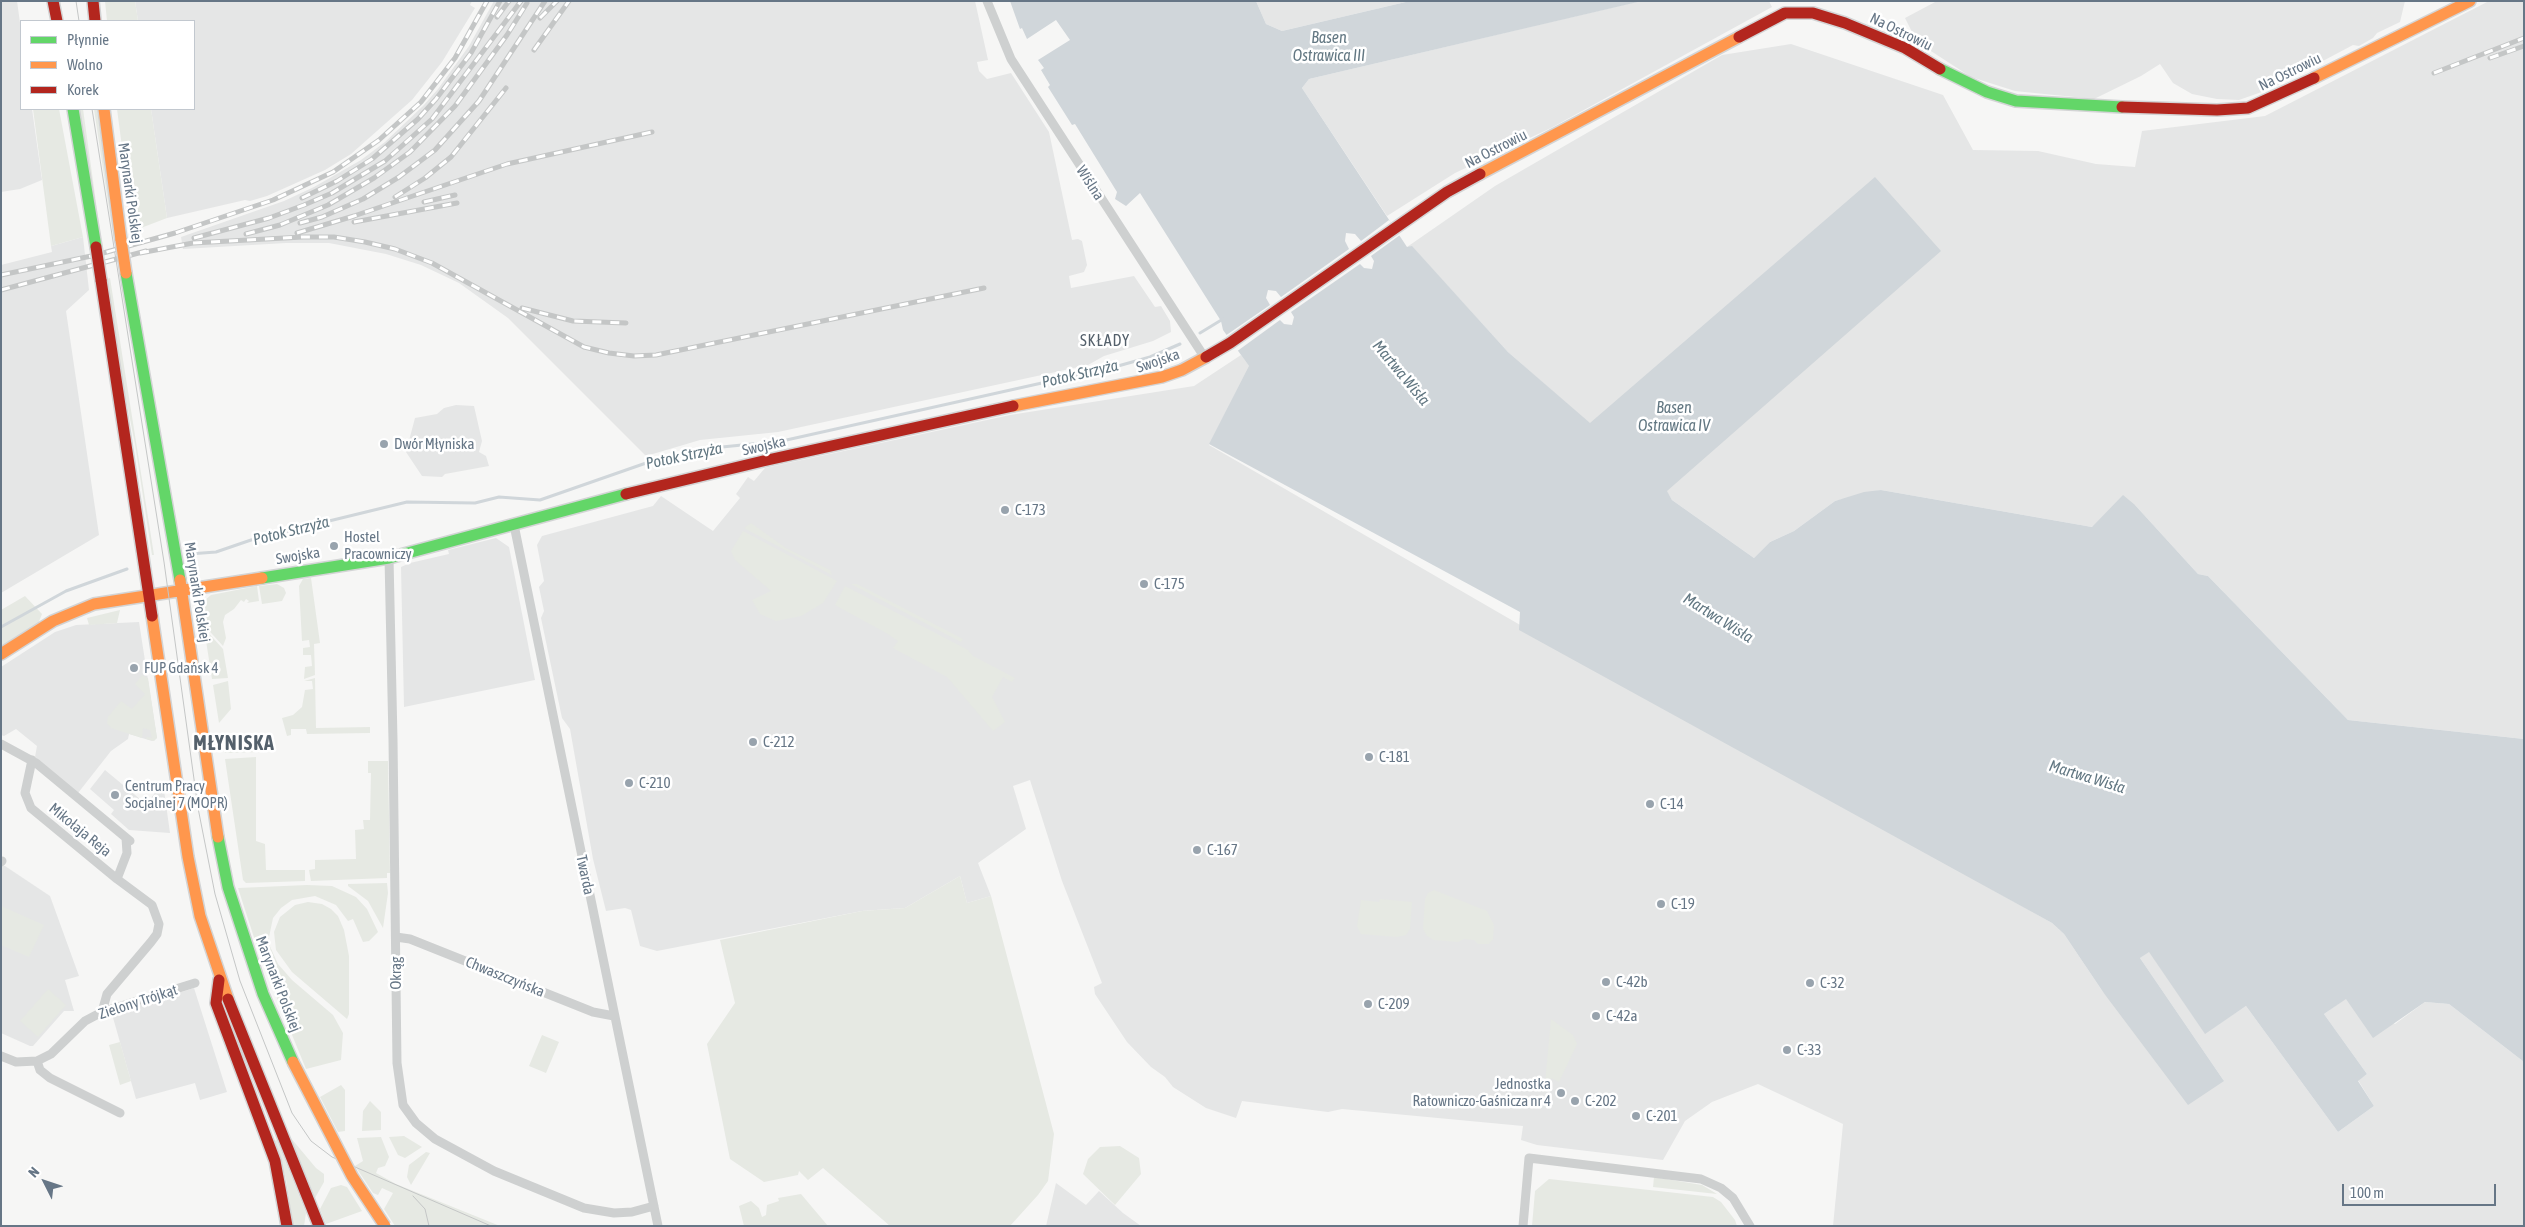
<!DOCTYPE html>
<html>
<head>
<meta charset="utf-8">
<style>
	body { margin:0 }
	#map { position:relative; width:2525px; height:1227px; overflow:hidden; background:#f6f6f5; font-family:"Asap Condensed",sans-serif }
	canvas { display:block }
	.frame { position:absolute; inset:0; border:2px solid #667686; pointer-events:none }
	.legend { position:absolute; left:20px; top:20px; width:175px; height:90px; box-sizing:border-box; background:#fff; border:1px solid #c2c8cf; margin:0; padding:6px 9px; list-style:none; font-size:15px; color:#667686 }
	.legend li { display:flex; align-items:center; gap:10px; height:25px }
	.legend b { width:25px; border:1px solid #c2c8cf }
	.north { position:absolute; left:20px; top:1157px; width:50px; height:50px; -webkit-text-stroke:4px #fff; paint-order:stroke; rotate:311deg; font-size:14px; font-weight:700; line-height:20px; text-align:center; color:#667686 }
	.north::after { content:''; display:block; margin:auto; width:18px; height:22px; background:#667686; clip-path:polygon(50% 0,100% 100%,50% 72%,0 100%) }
	.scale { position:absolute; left:2342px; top:1184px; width:154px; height:22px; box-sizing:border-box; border:2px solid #667686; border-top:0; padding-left:6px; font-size:15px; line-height:18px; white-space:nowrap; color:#667686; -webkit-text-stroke:4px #fff; paint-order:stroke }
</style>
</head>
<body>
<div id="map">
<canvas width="2525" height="1227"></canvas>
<div class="frame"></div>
<ul class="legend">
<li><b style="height:6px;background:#63d668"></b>Płynnie</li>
<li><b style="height:6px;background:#ff974d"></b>Wolno</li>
<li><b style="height:6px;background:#b3261e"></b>Korek</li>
</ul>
<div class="north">N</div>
<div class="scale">100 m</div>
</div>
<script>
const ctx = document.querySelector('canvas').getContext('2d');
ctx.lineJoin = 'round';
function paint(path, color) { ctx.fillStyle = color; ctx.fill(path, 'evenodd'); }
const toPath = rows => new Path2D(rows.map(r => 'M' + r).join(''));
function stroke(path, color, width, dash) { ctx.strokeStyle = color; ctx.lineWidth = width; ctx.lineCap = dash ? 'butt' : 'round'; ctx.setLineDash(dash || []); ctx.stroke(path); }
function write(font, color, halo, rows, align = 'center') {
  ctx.font = font + ' "Asap Condensed",sans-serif'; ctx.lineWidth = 5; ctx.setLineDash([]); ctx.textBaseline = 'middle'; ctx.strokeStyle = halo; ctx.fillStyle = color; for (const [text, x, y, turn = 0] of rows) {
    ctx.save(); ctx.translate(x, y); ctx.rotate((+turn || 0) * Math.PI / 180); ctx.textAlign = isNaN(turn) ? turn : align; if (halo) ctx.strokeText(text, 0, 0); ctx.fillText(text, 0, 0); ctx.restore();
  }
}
paint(toPath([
	[1,1,17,1,21,30,21,109,32,109,42,180,20,189,1,192],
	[135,1,472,1,470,5,475,8,442,62,412,100,351,154,325,170,267,196,250,201,245,200,167,218,151,109,194,109,194,21,138,21],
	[494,1,975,1,988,60,977,62,979,71,987,79,1011,73,1049,132,1072,240,1078,239,1082,241,1087,265,1084,272,1069,276,1071,288,1134,276,1155,307,1161,306,1170,321,1171,332,1153,341,1104,356,1088,365,778,432,700,440,646,456,508,318,459,283,421,265,386,254,329,243,286,243,183,249,181,237,284,201,314,187,361,160,385,142,423,106,438,89,469,46],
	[1256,1,1410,1,1282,31,1266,24],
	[1640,1,1769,1,1772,7,1551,128,1455,173,1387,216,1302,88,1309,79],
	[1937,1,2405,1,2400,22,2377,33,2373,38,2359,46,2353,45,2270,89,2239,100,2217,99,2192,94,2173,83,2160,64,2141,76,2094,99,2015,91,1971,77,1917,42,1905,18],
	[2489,1,2524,1,2524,739,2348,720,2208,576,2198,574,2135,505,2092,527,1881,490,1835,501,1794,531,1770,542,1754,558,1672,500,1667,492,1508,352,1412,247,1407,247,1495,186,1722,55,1791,44,1943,95,1973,150,2038,151,2096,164,2135,167,2142,131,2265,116],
	[83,237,89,290,66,311,99,535,1,593,1,265,52,252,51,246],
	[1241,355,1250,367,1209,445,1534,633,2052,923,2064,934,2103,992,2224,1081,2140,958,2149,951,2205,1033,2246,1006,2338,1132,2374,1106,2358,1080,2367,1074,2324,1014,2346,998,2395,1024,2425,1002,2449,1004,2524,1062,2524,1226,1833,1226,1843,1124,1758,1084,1712,1102,1685,1121,1663,1160,1537,1145,1521,1140,1523,1126,1342,1109,1328,1112,1242,1101,1236,1118,1206,1108,1173,1087,1165,1077,1151,1067,1127,1042,1095,994,1094,987,1102,983,1062,881,1030,780,1013,786,1026,829,978,863,991,896,967,903,960,876,905,908,862,911,657,951,640,946,631,910,625,908,606,911,593,859,570,729,562,718,541,618,544,611,539,587,544,581,537,545,542,536,653,506,661,496,713,531,740,498,736,494,748,477,754,481,765,468,1010,415,1194,386],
	[456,405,474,406,482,441,479,452,486,456,489,466,445,474,442,477,422,476,406,452,415,418,437,414,444,408],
	[496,538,509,547,535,680,404,707,401,567,410,563,449,554,448,550],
	[139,622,157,738,152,741,129,734,128,739,111,751,78,793,35,757,37,746,16,729,4,736,1,735,1,667,55,632,76,625],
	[105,770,146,804,163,783,170,833,129,830,111,814,114,810,90,789],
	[1,866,5,866,50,896,79,976,65,980,74,1011,64,1011,33,1046,30,1046,1,1033],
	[194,988,227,1092,200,1100,195,1083,136,1099,112,1014],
	[1056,1183,1086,1205,1099,1191,1123,1213,1141,1226,1046,1226]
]), '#e5e6e6');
paint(toPath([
	[105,1,135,1,138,21,107,21],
	[33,109,59,109,83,237,51,246],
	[79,109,83,109,102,245,81,120],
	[94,109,97,109,116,241,114,242],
	[117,109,151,109,167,218,133,231],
	[110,278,154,555,152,555,135,444,120,369,107,279],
	[751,523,786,548,830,570,832,575,744,528],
	[743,531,837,581,823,603,801,616,776,621,760,614,752,600,771,591,735,560,731,551],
	[311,578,320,643,314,644,315,675,304,679,305,667,312,666,311,655,303,655,303,648,310,647,309,640,302,641,299,586,303,579],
	[277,584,284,588,286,593,282,601,262,604,259,586],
	[851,584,857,584,963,639,961,642],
	[257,586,259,601,247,603,249,601,246,599,244,602,241,600,234,609,225,615,223,622,226,638,223,646,203,624,201,607,205,600,211,595],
	[845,586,968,650,973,656,1015,678,1012,682,1003,677,992,697,1005,722,993,731,947,677,893,648,898,641,888,634,835,605],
	[25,596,42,614,38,624,1,648,1,610],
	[120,610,117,623,89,625,87,618],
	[204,628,223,649,228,678,212,679],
	[142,675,148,678,157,738,154,741,146,739,147,737,152,738,150,730,143,728,142,738,111,728,107,723,108,717,121,701,132,709,145,694,135,684],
	[315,678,316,728,370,727,370,733,307,734,306,729,291,729,291,735,287,736,282,718,293,715,302,707,305,690,313,689,312,681,304,681],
	[228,681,231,709,219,723,213,685],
	[227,735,234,736,250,748,260,752,225,753,223,739],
	[256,757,256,841,265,844,266,870,305,870,305,881,246,883,243,880,225,759],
	[368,761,388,761,390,873,387,873,387,878,311,881,309,870,315,869,315,860,356,859,355,830,364,829,363,820,370,820,371,773,368,773],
	[960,876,967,903,991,896,1054,1134,1048,1181,1038,1195,1010,1226,890,1226,823,1168,808,1180,799,1171,798,1175,764,1182,730,1159,707,1044,735,1003,720,940,862,911,905,908],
	[387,883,388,893,383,928,368,901,348,886,348,884],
	[307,885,332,886,356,897,367,909,378,932,369,941,363,942,353,919,348,921,336,905,315,896,292,900,281,908,273,918,268,942,278,964,292,980,333,1015,343,1033,341,1060,306,1069,261,959,238,888],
	[1434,890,1487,911,1494,925,1493,939,1489,944,1478,944,1474,940,1464,939,1458,942,1434,940,1427,936,1423,929,1425,899,1428,893],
	[1380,899,1412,902,1410,929,1406,935,1397,937,1361,934,1357,926,1361,900,1379,902],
	[308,902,322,904,331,909,338,916,344,930,349,956,349,1014,347,1019,292,972,276,950,274,932,280,917,295,905],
	[1,906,44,925,29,957,1,945],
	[48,989,66,1005,38,1037,20,1021],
	[1551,1019,1573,1035,1577,1044,1559,1082,1551,1078,1544,1094],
	[542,1035,559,1042,546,1073,529,1066],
	[120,1042,131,1081,120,1085,109,1045],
	[341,1085,345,1090,345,1131,338,1132,320,1097],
	[370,1101,381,1112,381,1130,362,1131,363,1111],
	[404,1136,422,1147,405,1158,398,1155,389,1137],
	[290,1137,316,1168,324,1174,324,1182,315,1198],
	[381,1137,389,1157,385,1166,378,1168,376,1173,396,1184,500,1226,395,1226,384,1209,393,1193,382,1188,378,1195,373,1193,355,1166,363,1161,357,1138],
	[277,1140,306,1213,304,1226,293,1226,286,1179,274,1141],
	[1120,1146,1139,1158,1141,1174,1115,1205,1083,1174,1088,1159,1100,1147],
	[426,1152,430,1153,411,1185,407,1177,409,1165],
	[1654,1177,1702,1185,1717,1194,1653,1187],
	[1549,1179,1713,1197,1721,1202,1735,1220,1737,1226,1532,1226,1535,1191],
	[341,1185,347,1187,362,1211,326,1224,320,1209,331,1188],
	[801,1194,828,1226,744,1226,739,1206,751,1201,759,1208,762,1217,766,1215,767,1205,779,1201,778,1198]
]), '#e6e9e3');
paint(toPath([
	[1010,1,1256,1,1266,24,1282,31,1410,1,1642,1,1309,79,1302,88,1407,247,1412,246,1508,352,1590,423,1875,177,1941,251,1667,491,1672,500,1754,558,1770,542,1794,531,1835,501,1864,492,1881,490,2092,527,2123,495,2135,505,2198,574,2208,576,2348,720,2524,739,2524,1062,2449,1004,2425,1002,2373,1038,2346,999,2324,1014,2367,1074,2358,1081,2374,1106,2338,1132,2246,1006,2205,1034,2149,952,2140,958,2224,1081,2188,1105,2103,992,2064,934,2052,923,1519,630,1520,612,1209,444,1249,366,1223,330,1221,321,1140,193,1126,206,1115,199,1117,192,1075,124,1072,125,1048,87,1050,85,1041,70,1044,68,1038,60,1070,40,1056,20,1027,39,1022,28,1020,29]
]), '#d0d6da');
paint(toPath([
	[1389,220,1400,235,1371,256,1374,261,1372,269,1364,268,1360,264,1291,312,1294,317,1292,325,1284,324,1280,320,1236,352,1225,336,1270,305,1266,298,1268,290,1276,291,1281,297,1349,249,1345,241,1346,233,1355,234,1361,241]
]), '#f6f6f5');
stroke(toPath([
	[1200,333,1223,319],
	[189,554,216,552,251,540,407,502,475,503,499,497,540,500,649,462,702,449,782,441,1118,366,1150,357,1180,344],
	[1,627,66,591,127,569]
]), '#d0d6da', 3);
const fast = toPath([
	[1940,69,1987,92,2016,101,2122,107],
	[73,109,96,247],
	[126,273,180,580],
	[262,578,389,558,626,494],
	[218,837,228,887,263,994,293,1062]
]);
const slow = toPath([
	[2314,78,2470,1],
	[104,109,121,240],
	[1480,174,1739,37],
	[1013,406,1162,377,1182,370,1206,357],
	[180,580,218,837],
	[152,616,188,857,200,916,228,999],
	[1,654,53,621,94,604,262,578]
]);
const jam = toPath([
	[53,1,57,21],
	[93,1,95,21],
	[1739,37,1785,13,1813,13,1845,23,1905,48,1940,69],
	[2122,107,2217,110,2248,108,2314,78],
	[101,280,152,616],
	[1206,357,1230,343,1447,192,1480,174],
	[626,494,763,461,1013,406],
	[219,980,216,1003,275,1161,287,1226],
	[228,999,319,1226]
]);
stroke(fast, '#d3d4d5', 14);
stroke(slow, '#d3d4d5', 14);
stroke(jam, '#d3d4d5', 14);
stroke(toPath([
	[987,1,1011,59,1205,358],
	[514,525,658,1226],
	[389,558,393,740,397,1063,403,1105,416,1123,435,1139,494,1171,584,1208,614,1213,632,1212,654,1206],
	[1,744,36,763,130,841],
	[32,760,25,793,31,808,117,879,127,853,126,838],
	[1,862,2,861],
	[396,937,410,939,593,1012,614,1016],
	[102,1012,107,994,151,942,157,934,159,924,152,905,117,879],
	[1,1056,16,1062,37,1061,51,1054,85,1021,102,1012,195,983],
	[37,1061,40,1070,50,1078,120,1113],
	[1523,1226,1529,1158,1701,1179,1721,1188,1733,1198,1750,1226]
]), '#ced0d0', 9);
stroke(fast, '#63d668', 11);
stroke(slow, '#ff974d', 11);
stroke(jam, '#b3261e', 11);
stroke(toPath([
	[76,1,79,21],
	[92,109,164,562,198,808,215,894,240,981,292,1113,311,1141,332,1157,491,1226],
	[413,1196,425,1209,429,1226]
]), '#c4c6c6', 1);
const rail = toPath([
	[497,17,509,1],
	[540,18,557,1],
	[534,50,569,1],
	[2490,58,2524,46],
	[2434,73,2524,38],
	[395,197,425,178,451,157,506,88],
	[302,198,337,181,372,159,418,119,436,99,471,53,500,1],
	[424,202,455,195],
	[348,218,507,164,652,132],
	[354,222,457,203],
	[300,223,322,217,363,199,399,177,435,150,479,101,545,1],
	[297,233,354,216],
	[246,234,280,225,328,205,374,178,410,152,455,106,507,35,527,3],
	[194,238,269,218,304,205,332,193,385,161,432,119,521,1],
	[140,253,193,243,303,237,334,237,365,242,395,249,432,263,584,347,609,353,634,356,656,355,984,288],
	[1,275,96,255,175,233,273,200,333,172,379,140,421,102,455,58,487,1],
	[1,290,146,251],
	[522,308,573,321,626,323]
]);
stroke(rail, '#c4c6c6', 5);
stroke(rail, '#fff', 3, [9]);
const slowBridge = toPath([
	[121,240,126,273],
	[293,1062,352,1176,385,1226]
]);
const jamBridge = toPath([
	[96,247,101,280]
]);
stroke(slowBridge, '#d3d4d5', 14, []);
stroke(jamBridge, '#d3d4d5', 14, []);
stroke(slowBridge, '#ff974d', 11);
stroke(jamBridge, '#b3261e', 11);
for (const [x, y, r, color] of [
	[384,444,5,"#98a3ad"],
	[1005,510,5,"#98a3ad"],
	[334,546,5,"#98a3ad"],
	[1144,584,5,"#98a3ad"],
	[134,668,5,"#98a3ad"],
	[753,742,5,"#98a3ad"],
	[1369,757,5,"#98a3ad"],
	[629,783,5,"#98a3ad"],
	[115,795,5,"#98a3ad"],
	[1650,804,5,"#98a3ad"],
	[1197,850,5,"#98a3ad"],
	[1661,904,5,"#98a3ad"],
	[1606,982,5,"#98a3ad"],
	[1810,983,5,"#98a3ad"],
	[1368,1004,5,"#98a3ad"],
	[1596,1016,5,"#98a3ad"],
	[1787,1050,5,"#98a3ad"],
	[1561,1093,5,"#98a3ad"],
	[1575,1101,5,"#98a3ad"],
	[1636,1116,5,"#98a3ad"]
]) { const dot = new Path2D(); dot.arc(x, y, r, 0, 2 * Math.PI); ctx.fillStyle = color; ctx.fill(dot); stroke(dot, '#fff', 2); }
write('15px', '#667686', '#fff', [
	["Na Ostrowiu",1901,32,26],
	["Na Ostrowiu",2290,72,-26],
	["Na Ostrowiu",1496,149,-27],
	["Wiślna",1090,183,57],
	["Marynarki Polskiej",130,193,82],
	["Swojska",1158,361,-19],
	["Swojska",764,446,-13],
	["Swojska",298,556,-9],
	["Marynarki Polskiej",197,592,81],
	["Mikołaja Reja",80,830,39],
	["Twarda",585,875,78],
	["Okrąg",396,973,-90],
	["Chwaszczyńska",505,977,22],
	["Marynarki Polskiej",278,984,69],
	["Zielony Trójkąt",138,1002,-18]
]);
write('15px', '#667686', '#fff', [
	["Dwór Młyniska",394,444],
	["C-173",1015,510],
	["Hostel",344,537],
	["Pracowniczy",344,554],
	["C-175",1154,584],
	["FUP Gdańsk 4",144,668],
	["C-212",763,742],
	["C-181",1379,757],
	["C-210",639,783],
	["Centrum Pracy",125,786],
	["Socjalnej 7 (MOPR)",125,803],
	["C-14",1660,804],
	["C-167",1207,850],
	["C-19",1671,904],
	["C-42b",1616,982],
	["C-32",1820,983],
	["C-209",1378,1004],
	["C-42a",1606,1016],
	["C-33",1797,1050],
	["Jednostka",1551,1084,"right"],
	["Ratowniczo-Gaśnicza nr 4",1551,1101,"right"],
	["C-202",1585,1101],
	["C-201",1646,1116]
], 'left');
write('italic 16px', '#627782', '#fff', [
	["Basen",1329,38],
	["Ostrawica III",1329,56],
	["Martwa Wisła",1401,373,50],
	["Potok Strzyża",1080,374,-13],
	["Basen",1674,408],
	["Ostrawica IV",1674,426],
	["Potok Strzyża",684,456,-12],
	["Potok Strzyża",291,531,-14],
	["Martwa Wisła",1718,618,32],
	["Martwa Wisła",2087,777,17]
]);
ctx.letterSpacing = '1px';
write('16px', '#54606b', '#fff', [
	["SKŁADY",1105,341]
]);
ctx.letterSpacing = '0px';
ctx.letterSpacing = '1px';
write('bold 20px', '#54606b', '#fff', [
	["MŁYNISKA",234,744]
]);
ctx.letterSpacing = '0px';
</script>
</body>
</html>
